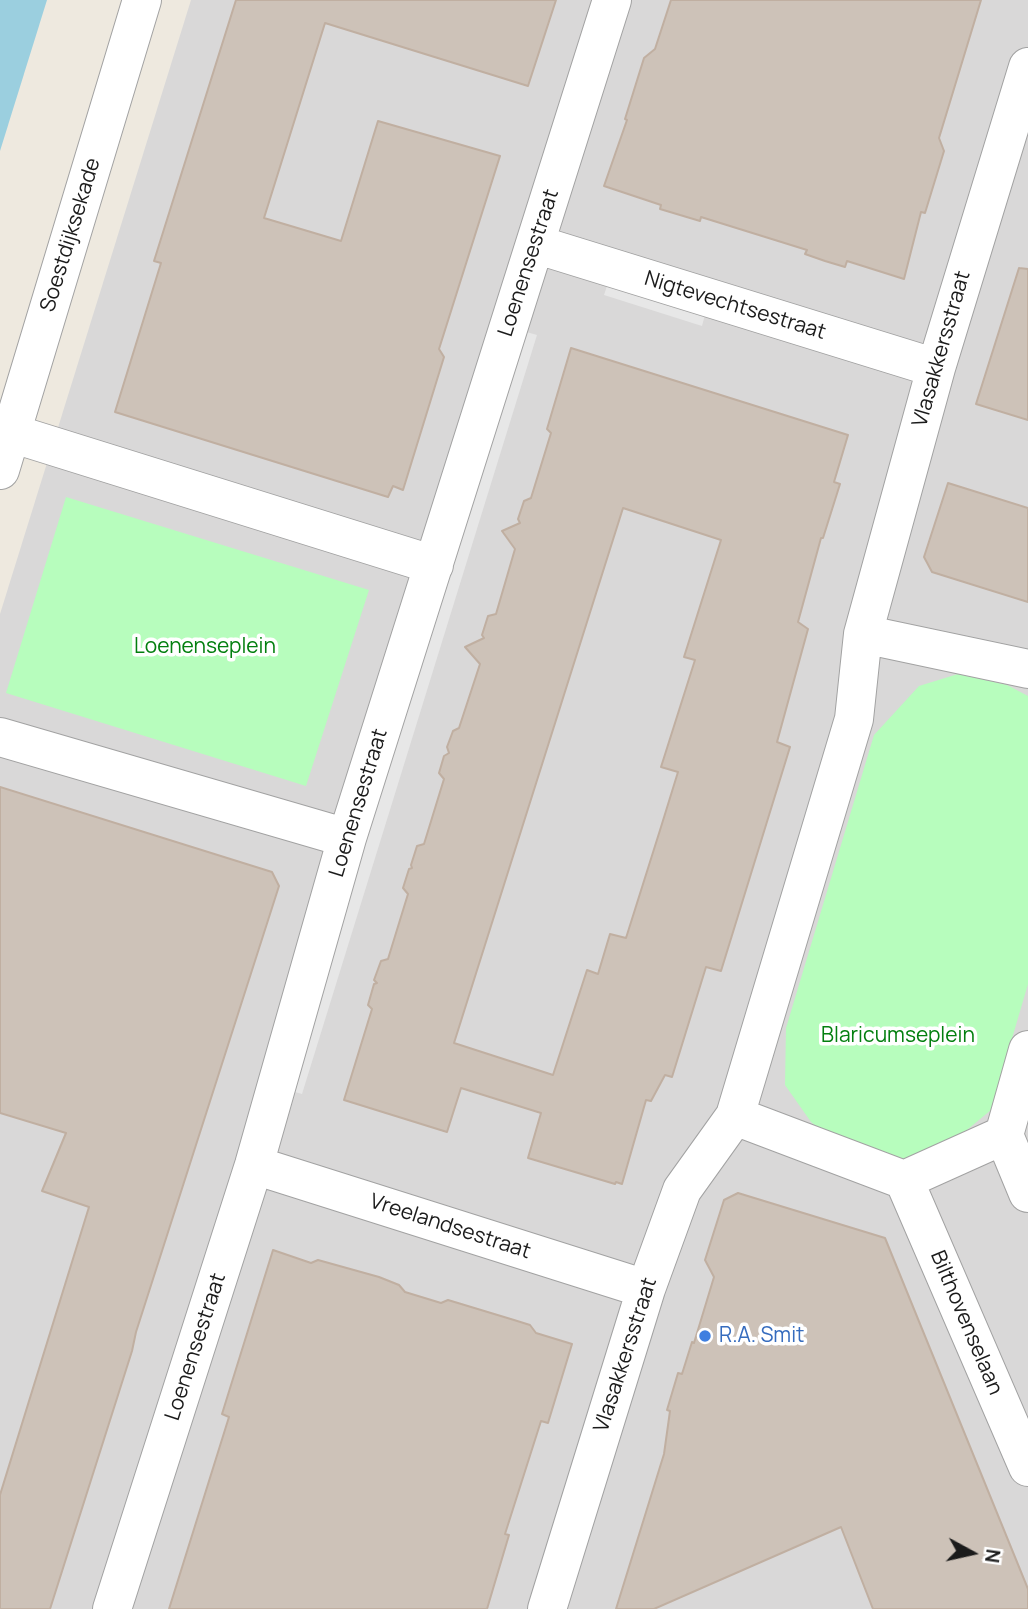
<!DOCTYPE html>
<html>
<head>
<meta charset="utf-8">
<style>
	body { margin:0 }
	#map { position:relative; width:1028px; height:1609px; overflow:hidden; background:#eee9df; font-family:Manrope,sans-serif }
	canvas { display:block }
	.north { position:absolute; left:937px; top:1518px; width:70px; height:70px; -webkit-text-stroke:5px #fff; paint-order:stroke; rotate:98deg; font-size:19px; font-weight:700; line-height:28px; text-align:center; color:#1b1b1b }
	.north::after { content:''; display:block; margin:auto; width:24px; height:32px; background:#1b1b1b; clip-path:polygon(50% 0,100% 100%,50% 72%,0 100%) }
</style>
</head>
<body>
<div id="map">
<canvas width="1028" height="1609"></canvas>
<div class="north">N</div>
</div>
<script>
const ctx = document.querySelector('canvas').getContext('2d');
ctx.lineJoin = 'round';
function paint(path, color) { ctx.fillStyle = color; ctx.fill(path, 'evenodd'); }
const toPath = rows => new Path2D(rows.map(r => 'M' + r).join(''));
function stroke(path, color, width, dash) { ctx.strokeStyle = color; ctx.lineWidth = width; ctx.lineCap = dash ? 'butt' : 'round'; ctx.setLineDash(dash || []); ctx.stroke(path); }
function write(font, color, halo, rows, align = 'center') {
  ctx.font = font + ' Manrope,sans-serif'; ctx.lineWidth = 7; ctx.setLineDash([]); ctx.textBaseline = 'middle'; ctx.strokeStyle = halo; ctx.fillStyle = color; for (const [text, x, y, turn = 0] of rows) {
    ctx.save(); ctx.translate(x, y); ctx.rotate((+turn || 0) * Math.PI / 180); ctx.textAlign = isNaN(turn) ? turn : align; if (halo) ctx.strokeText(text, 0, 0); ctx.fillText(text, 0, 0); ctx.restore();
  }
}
paint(toPath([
	[191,0,1028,0,1028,1609,0,1609,0,614]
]), '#d9d8d8');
paint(toPath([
	[66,497,369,590,306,786,6,693],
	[958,674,1007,685,1028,696,1028,984,991,1110,944,1149,904,1165,848,1152,811,1122,785,1085,786,1028,874,735,919,686]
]), '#b7fdbd');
paint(toPath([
	[609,280,706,311,702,326,604,295],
	[523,331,537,335,302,1094,288,1090]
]), '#e7e7e7');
paint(toPath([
	[0,0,47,0,0,151]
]), '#9bcfdf');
const building = toPath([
	[236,0,556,0,528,86,325,23,264,218,341,241,378,121,500,156,439,349,444,357,403,490,393,486,388,497,115,412,161,263,154,261,236,0],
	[671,0,981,0,939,138,944,151,925,213,921,212,904,279,847,261,845,267,825,261,805,254,807,250,701,217,700,221,660,209,661,205,604,186,627,120,625,119,644,58,655,49,671,0],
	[1019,268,1028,269,1028,420,976,404,1019,268],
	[571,348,848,435,834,482,840,484,823,538,821,538,798,622,808,629,777,742,790,747,721,971,706,967,672,1077,665,1075,651,1101,646,1100,622,1184,616,1182,615,1184,528,1158,541,1113,461,1088,447,1132,344,1100,372,1009,368,1005,374,984,377,983,374,980,381,961,388,959,408,894,403,888,409,869,412,868,411,865,417,846,424,844,444,779,439,773,444,756,449,753,447,747,453,731,459,728,480,664,465,647,484,638,482,635,488,616,496,614,515,549,502,531,520,523,518,519,524,501,531,498,551,433,547,429,571,348],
	[623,508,721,540,684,657,695,660,661,767,678,772,661,827,626,938,610,934,598,974,587,970,553,1075,454,1043,623,508],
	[948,483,1028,508,1028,602,932,572,924,557,948,483],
	[0,787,272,872,279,886,136,1332,132,1351,50,1609,0,1609,0,1495,89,1207,42,1191,66,1133,0,1113,0,787],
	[738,1193,885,1238,1028,1589,1028,1609,873,1609,841,1527,654,1609,616,1609,664,1454,670,1411,667,1410,678,1373,682,1374,692,1342,694,1343,714,1277,705,1260,724,1200,738,1193],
	[273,1250,311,1263,318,1260,379,1277,399,1285,405,1292,441,1303,448,1300,514,1320,530,1325,536,1333,572,1344,548,1423,541,1421,505,1534,509,1535,487,1609,169,1609,229,1417,222,1414,273,1250]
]);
paint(building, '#cdc2b8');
stroke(building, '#c0afa1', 2);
const minor = toPath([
	[535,244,936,368],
	[11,433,434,565],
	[0,470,142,0],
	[863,634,1028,669],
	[0,737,347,838],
	[735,1116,904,1180,1004,1135,1028,1050],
	[1004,1135,1028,1193],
	[254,1165,646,1289],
	[904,1180,1028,1467],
	[112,1609,254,1165,347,838,612,0],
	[547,1609,646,1289,682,1190,735,1116,854,719,863,634,936,368,1028,67]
]);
stroke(minor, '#a2a2a2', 40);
stroke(minor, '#fff', 38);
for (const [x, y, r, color] of [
	[705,1336,7,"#3f7fe0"]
]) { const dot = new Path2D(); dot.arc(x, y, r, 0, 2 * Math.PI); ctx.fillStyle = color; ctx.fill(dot); stroke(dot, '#fff', 2.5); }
write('21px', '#1b1b1b', '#fff', [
	["Soestdijksekade",71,235,-73],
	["Loenensestraat",529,263,-72],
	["Nigtevechtsestraat",735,306,17],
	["Vlasakkersstraat",942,349,-74],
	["Loenensestraat",359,803,-73],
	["Vreelandsestraat",450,1227,18],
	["Bilthovenselaan",966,1323,67],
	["Loenensestraat",196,1347,-72],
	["Vlasakkersstraat",626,1355,-72]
]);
write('21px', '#037f0f', '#fff', [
	["Loenenseplein",205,647],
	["Blaricumseplein",898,1036]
]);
write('21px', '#366cbe', '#fff', [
	["R.A. Smit",719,1336]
], 'left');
</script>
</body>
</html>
